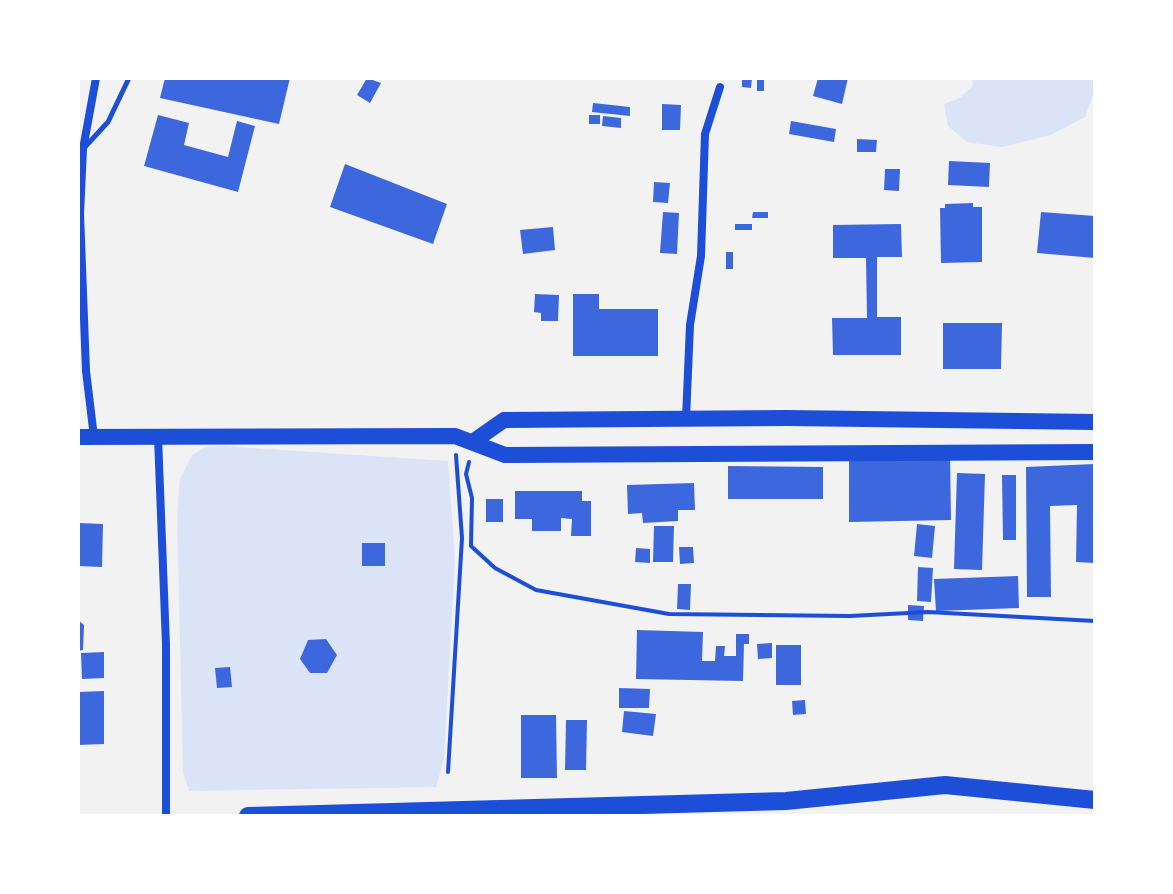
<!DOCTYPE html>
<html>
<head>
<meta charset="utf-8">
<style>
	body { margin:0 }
	#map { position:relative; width:1173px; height:894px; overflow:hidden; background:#f2f2f2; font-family:Cabin,sans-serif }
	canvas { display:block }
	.frame { position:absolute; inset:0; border:80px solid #fff; pointer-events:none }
</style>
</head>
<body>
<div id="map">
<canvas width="1173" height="894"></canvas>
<div class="frame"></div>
</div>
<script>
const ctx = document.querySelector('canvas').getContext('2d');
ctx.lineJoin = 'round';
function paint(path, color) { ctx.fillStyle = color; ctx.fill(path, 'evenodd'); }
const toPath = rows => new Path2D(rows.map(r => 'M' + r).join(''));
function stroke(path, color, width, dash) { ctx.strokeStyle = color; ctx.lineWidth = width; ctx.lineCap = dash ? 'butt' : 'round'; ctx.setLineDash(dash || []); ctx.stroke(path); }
paint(toPath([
	[972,78,1095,78,1095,90,1085,117,1051,135,1002,147,967,142,948,126,944,104,960,98,973,85],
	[223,446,448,461,455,559,444,759,436,787,189,791,183,772,177,516,180,479,192,455,206,447]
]), '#dbe4f7');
paint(toPath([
	[165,78,290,78,279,124,160,98],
	[367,78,381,83,370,103,357,95],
	[742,78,752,78,751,88,742,87],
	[757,78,764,78,764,91,757,91],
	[818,78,848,78,842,104,813,96],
	[593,103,630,107,630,116,592,112],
	[662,104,681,105,680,130,662,130],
	[158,115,189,123,184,145,228,157,237,121,255,126,238,192,144,166],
	[589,115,600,115,600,124,589,124],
	[603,116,621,118,621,128,602,126],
	[791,121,836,129,834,142,789,134],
	[857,139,877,140,876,152,857,152],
	[949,161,990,163,989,187,948,185],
	[345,164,447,204,433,244,330,207],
	[885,169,900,169,899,191,884,190],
	[654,182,670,183,668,203,653,202],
	[973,203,973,207,982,207,982,262,941,263,940,208,945,208,945,204],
	[663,212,679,213,677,254,660,253],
	[753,212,768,212,768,218,752,218],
	[1041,212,1095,216,1095,258,1037,253],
	[735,224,752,224,752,230,735,230],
	[901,224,902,257,877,257,877,317,901,317,901,355,833,355,832,318,867,318,866,258,833,258,833,225],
	[553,227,555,250,523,254,520,230],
	[726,252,733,252,733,269,726,269],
	[535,294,559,295,558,321,541,321,541,313,534,312],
	[573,294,599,294,599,309,658,309,658,356,573,356],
	[943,323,1002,323,1001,369,943,369],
	[950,453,951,520,849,522,849,455],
	[1095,464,1095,563,1076,562,1077,505,1050,506,1051,597,1027,597,1026,467],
	[728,466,823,467,823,499,728,499],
	[957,473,985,474,982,570,954,569],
	[1002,475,1016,475,1016,540,1003,540],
	[694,483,695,510,678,510,678,521,643,523,642,513,628,514,627,485],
	[515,491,582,491,582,501,591,501,591,536,571,536,572,519,561,518,561,531,532,531,532,519,515,519],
	[486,499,503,499,503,522,486,522],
	[78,523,103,524,102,567,78,566],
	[917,524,935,526,932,558,914,556],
	[654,526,674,526,673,562,653,562],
	[362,543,385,543,385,566,362,566],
	[679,547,693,547,694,563,680,564],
	[636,548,650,549,650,563,635,562],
	[918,567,933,568,931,602,917,601],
	[1018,576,1019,608,936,611,934,579],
	[678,584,691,584,690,610,677,609],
	[908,605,924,606,923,621,908,620],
	[78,620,84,625,83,650,78,651],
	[637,630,703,632,702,661,715,661,716,646,725,646,724,656,736,656,736,634,749,634,749,644,744,644,743,681,636,679],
	[326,639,337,655,327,673,310,673,300,659,308,640],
	[772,643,772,658,758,659,757,644],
	[776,645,801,645,801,685,776,685],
	[104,652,104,678,82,679,81,653],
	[230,667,232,687,217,688,215,668],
	[619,688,650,689,649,708,619,708],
	[104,691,104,744,78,745,78,692],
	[805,700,806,714,793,715,792,701],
	[624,711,656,714,653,736,622,732],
	[521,715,556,715,557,778,521,778],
	[566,720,587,720,586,770,565,770]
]), '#3d67dc');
stroke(toPath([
	[469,462,466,474,472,498,471,546,495,568,536,590,669,614,850,616,928,612,1095,621],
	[448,772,462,538,456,455]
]), '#1d4ed8', 4);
stroke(toPath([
	[84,148,108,122,129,78]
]), '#1d4ed8', 5);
stroke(toPath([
	[686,419,690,325,701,256,705,134,720,87],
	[94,437,86,371,80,214,83,149,96,78],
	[158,437,166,645,166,816]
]), '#1d4ed8', 8);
stroke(toPath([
	[78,437,455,436,505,455,1095,452],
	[474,441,504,420,787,418,1095,422]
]), '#1d4ed8', 16);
stroke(toPath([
	[248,816,786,801,945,785,1095,800]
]), '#1d4ed8', 18);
</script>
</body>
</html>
